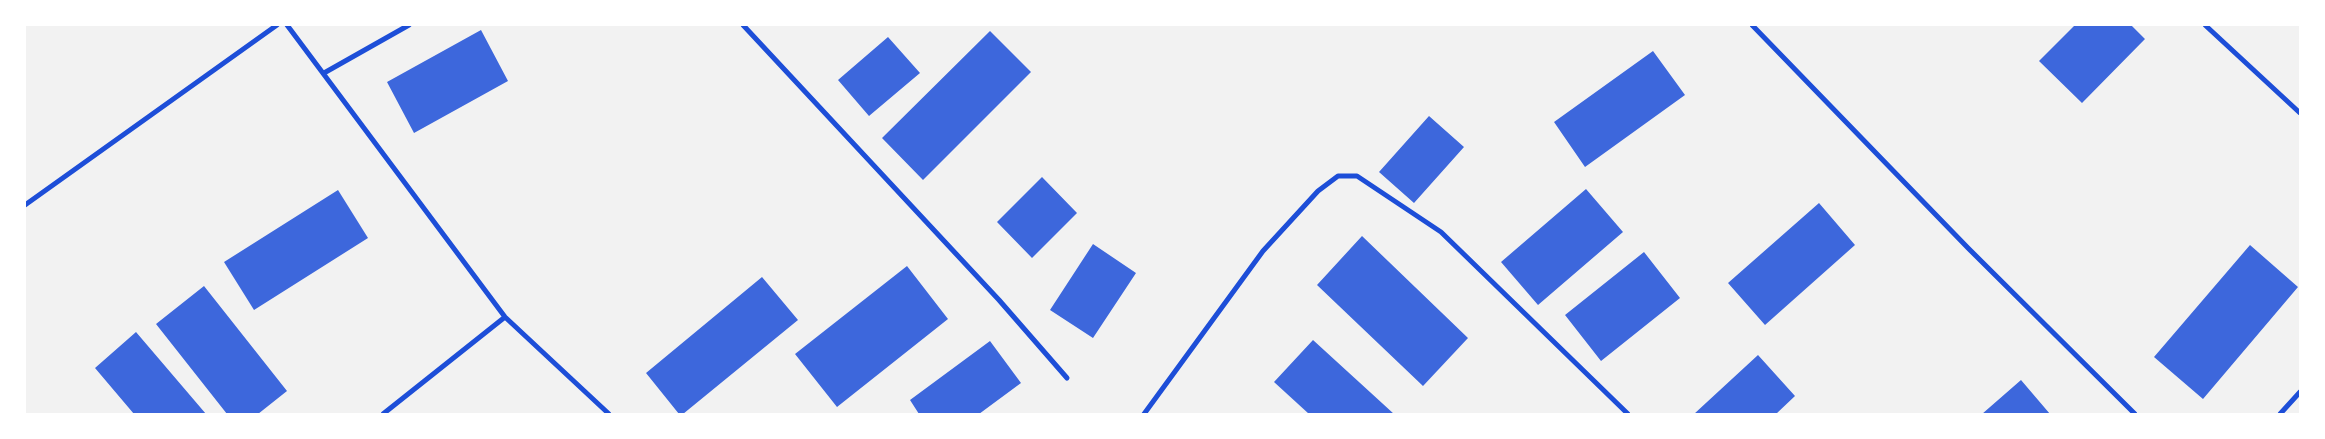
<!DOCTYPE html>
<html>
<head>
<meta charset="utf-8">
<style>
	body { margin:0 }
	#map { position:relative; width:2325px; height:439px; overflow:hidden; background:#f2f2f2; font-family:"Fira Sans",sans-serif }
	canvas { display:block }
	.frame { position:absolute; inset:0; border:26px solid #fff; pointer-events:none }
</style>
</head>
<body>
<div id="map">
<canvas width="2325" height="439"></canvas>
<div class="frame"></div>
</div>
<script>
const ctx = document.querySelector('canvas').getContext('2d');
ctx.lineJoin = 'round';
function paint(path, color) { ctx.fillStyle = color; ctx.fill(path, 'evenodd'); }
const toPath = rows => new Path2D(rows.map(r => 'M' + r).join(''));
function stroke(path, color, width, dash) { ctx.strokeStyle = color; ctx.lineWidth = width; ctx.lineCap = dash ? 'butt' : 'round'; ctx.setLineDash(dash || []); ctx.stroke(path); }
paint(toPath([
	[2075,25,2131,25,2145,39,2082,103,2039,61],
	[481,30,508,81,414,133,387,82],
	[990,31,1031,72,923,180,882,138],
	[888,37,920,73,869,116,838,80],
	[1653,51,1685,95,1585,167,1554,122],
	[1429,116,1464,147,1414,203,1379,172],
	[1042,177,1077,213,1032,258,997,222],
	[1586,189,1623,232,1538,305,1501,262],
	[338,190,368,238,254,310,224,262],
	[1819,203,1855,245,1765,325,1728,283],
	[1362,236,1468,338,1423,386,1317,285],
	[1093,244,1136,273,1093,338,1050,310],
	[2250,245,2298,287,2203,399,2154,357],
	[1644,252,1680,298,1601,361,1565,315],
	[907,266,948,319,837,407,795,354],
	[762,277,798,320,683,414,679,414,646,373],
	[204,286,287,391,258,414,227,414,156,324],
	[136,332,206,414,134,414,95,368],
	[1313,340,1394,414,1309,414,1274,382],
	[990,341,1021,383,979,414,919,414,910,400],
	[1758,355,1795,396,1776,414,1694,414],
	[2021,380,2050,414,1982,414]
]), '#3d67dc');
stroke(toPath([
	[287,25,505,317,609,414],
	[743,25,999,300,1067,378],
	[1752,25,1968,248,2135,414],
	[2205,25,2300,113],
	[324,73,409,25],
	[25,205,277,25],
	[383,414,505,317],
	[1144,414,1263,251,1318,191,1338,176,1357,176,1441,232,1628,414],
	[2280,414,2300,392]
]), '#1d4ed8', 5);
</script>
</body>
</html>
